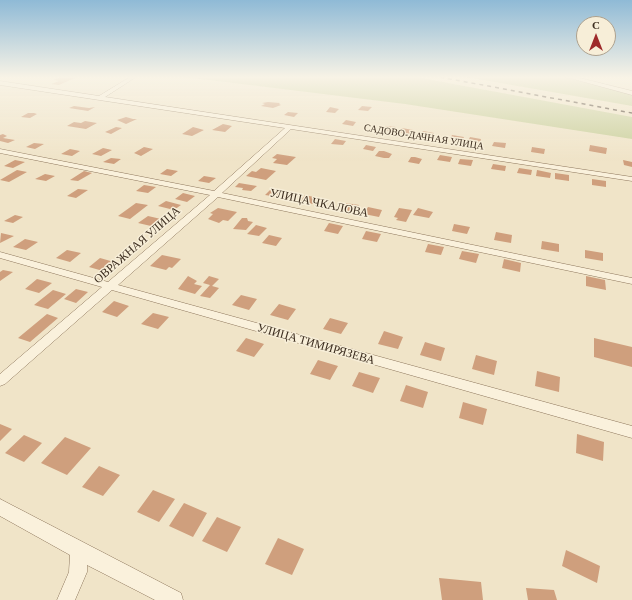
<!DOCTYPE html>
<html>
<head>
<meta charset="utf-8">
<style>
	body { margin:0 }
	#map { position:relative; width:632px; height:600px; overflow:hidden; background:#f0e4c8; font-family:"Crimson Pro",serif }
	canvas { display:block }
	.north { position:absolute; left:576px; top:16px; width:40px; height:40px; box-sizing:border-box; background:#f7eed8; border:1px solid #ada18e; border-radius:50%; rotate:0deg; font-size:11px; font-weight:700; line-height:16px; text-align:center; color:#3d2e20 }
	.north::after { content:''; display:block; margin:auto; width:14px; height:18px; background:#9e2a2b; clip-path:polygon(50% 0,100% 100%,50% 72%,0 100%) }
</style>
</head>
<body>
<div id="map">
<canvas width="632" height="600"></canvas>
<div class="north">С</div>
</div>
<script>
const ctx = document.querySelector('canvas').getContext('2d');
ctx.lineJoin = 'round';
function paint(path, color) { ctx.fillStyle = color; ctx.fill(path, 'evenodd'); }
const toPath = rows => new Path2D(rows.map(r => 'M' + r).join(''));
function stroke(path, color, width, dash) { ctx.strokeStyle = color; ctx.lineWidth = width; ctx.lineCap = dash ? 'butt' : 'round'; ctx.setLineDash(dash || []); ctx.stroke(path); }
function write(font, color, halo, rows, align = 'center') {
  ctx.font = font + ' "Crimson Pro",serif'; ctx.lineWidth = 3; ctx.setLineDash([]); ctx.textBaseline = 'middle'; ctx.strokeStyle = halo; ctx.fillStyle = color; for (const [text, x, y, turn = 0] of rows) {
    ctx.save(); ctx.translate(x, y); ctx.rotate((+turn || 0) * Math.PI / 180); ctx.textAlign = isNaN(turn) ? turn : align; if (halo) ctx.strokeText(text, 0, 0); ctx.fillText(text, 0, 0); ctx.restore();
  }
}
paint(toPath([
	[184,77,416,77,632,117,632,139,405,104],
	[466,77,563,77,632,94,632,106]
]), '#c9cf9b');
paint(toPath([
	[61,77,77,77,59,85,51,84,59,81,54,80],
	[268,102,280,103,279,104,281,105,273,108,261,106,265,104,262,103],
	[74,106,89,108,95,107,88,111,69,108],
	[362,106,372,107,368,111,358,110],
	[330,107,339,109,335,113,326,112],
	[288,112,298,113,294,117,284,115],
	[28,113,34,113,37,114,30,118,21,117],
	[126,117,133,119,137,119,126,124,117,120],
	[346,120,356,122,353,126,342,124],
	[85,121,97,123,86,129,67,126,74,122,81,123],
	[223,124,232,126,225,132,212,130],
	[385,126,396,127,393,131,382,130],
	[116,127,122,128,111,134,105,132],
	[193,127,204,130,192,136,182,134],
	[402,128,413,130,410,134,399,132],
	[423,131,434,133,432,137,420,135],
	[3,134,7,136,3,138,15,140,8,143,0,141,0,135],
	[452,135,464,137,462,141,450,139],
	[470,137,481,139,480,143,468,141],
	[335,139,346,141,343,145,331,144],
	[494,142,506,143,505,148,492,146],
	[34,143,44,144,35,149,26,147],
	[366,145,376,147,373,151,363,149],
	[590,145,607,148,606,154,589,151],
	[144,147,153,149,141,156,134,153],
	[532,147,545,149,544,154,531,152],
	[103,148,112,150,101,156,92,154],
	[70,149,80,151,72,156,61,154],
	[379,151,384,151,392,154,389,158,384,158,375,156],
	[277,154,296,157,287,165,273,163,277,159,272,158],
	[440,155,452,157,450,162,437,160],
	[411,157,415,157,422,159,419,164,408,162],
	[111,158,121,159,114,164,103,162],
	[460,159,473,160,471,166,458,164],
	[15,160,25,162,13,168,4,166],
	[623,160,632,162,632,167,624,165],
	[493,164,506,166,505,171,491,169],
	[261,168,276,171,266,180,246,176,252,171,256,172],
	[519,168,532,170,531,175,517,173],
	[167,169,178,171,171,176,160,174],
	[17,170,27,172,9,182,0,180],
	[537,170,551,173,550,178,536,176],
	[84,171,92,173,78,181,70,180],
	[555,173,569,175,569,181,555,179],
	[45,174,55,176,46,181,35,179],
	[204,176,216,178,209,183,198,181],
	[592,179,606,181,606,187,592,185],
	[239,183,257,186,251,191,242,190,243,188,235,187],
	[144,185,156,187,148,193,136,191],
	[78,189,88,190,76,198,67,196],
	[271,189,283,191,282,192,296,195,291,200,280,198,283,195,280,195,278,197,265,195],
	[183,193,195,196,187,202,175,199],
	[305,195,318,198,313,204,300,202],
	[166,201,181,205,174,210,158,206],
	[136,203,148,205,130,219,118,216],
	[345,203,359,205,354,212,340,209],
	[368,207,382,210,379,217,364,214],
	[218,208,237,212,228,221,223,220,219,223,208,219,213,214,210,213],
	[399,208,412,210,406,222,396,220,398,218,394,217],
	[418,208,433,212,429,218,413,215],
	[15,215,23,217,13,223,4,221],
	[148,216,161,219,151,226,138,223],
	[242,218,247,218,248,221,253,222,246,230,233,229],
	[329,223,343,226,338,234,324,231],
	[454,224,470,227,467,234,452,231],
	[256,225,267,228,259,236,247,234],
	[366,231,381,234,377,242,362,239],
	[496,232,512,235,511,243,494,240],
	[1,233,14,236,0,243],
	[269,235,282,238,276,246,262,243],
	[25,239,38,242,26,250,13,247],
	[542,241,559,244,559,252,541,249],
	[428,244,444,247,441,255,425,252],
	[67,250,81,253,70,262,56,258],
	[585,250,603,253,603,261,585,258],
	[462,251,479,254,476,263,459,259],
	[162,255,181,259,172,268,169,267,166,270,150,266],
	[100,258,114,262,103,271,89,267],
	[504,259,521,263,520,272,502,268],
	[3,270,13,272,0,281,0,272],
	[188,276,197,281,194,284,202,286,195,294,178,289],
	[209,276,219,279,212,286,219,288,210,298,200,296,210,285,203,283],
	[586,276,605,280,606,290,586,286],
	[37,279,52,283,39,293,25,289],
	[76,289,88,292,76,303,64,299],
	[53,290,66,294,48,309,34,305],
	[241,295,257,299,249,310,232,305],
	[114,301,129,306,117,317,102,312],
	[279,304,296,309,288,320,270,315],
	[153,313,169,317,158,329,141,324],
	[47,314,58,318,30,342,18,338],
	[330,318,348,323,341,334,323,329],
	[384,331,403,337,398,349,378,344],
	[246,338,264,344,254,357,236,351],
	[594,338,632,347,632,367,594,357],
	[425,342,445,348,441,361,420,355],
	[476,355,497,361,494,375,472,369],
	[318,360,338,366,330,380,310,374],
	[537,371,560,377,559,392,535,386],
	[359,372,380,378,373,393,352,386],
	[406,385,428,392,423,408,400,401],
	[463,402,487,409,483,425,459,418],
	[0,424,12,429,0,441],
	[577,434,604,442,603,461,576,453],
	[24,435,42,443,24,462,5,453],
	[65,437,91,448,67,475,41,463],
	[99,466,120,475,103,496,82,487],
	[153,490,175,499,159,522,137,512],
	[184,503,207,513,193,537,169,526],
	[217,517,241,527,227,552,202,541],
	[278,538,304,549,292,575,265,564],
	[566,550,600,566,597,583,562,566],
	[439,578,481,582,483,600,442,600],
	[526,588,554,590,557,600,528,600]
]), '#cf9f7d');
const street = toPath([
	[130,77,136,77,105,97,632,177,632,181,291,129,222,193,632,278,632,284,218,197,118,285,632,426,632,438,112,290,5,384,0,386,0,374,102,287,0,258,0,252,108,282,210,195,0,153,0,149,214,191,285,128,0,85,0,81,99,96,130,77],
	[566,77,576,77,632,91,632,95,566,77],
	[0,499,181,593,183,600,155,600,87,565,87,572,75,600,57,600,69,572,70,555,0,516,0,499]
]);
stroke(street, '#8d765c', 1);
paint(street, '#faf1dc');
stroke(toPath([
	[440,77,632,113]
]), '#3d2e20', 1.5, [4, 4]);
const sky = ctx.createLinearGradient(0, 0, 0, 161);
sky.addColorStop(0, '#8fbad6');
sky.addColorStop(0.48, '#f8f3e6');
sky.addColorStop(1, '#f8f3e600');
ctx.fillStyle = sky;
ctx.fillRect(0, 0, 632, 161);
write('10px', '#3d2e20', '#f7eed8', [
	["САДОВО-ДАЧНАЯ УЛИЦА",424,137,9]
]);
write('12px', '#3d2e20', '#f7eed8', [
	["УЛИЦА ЧКАЛОВА",319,203,12],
	["ОВРАЖНАЯ УЛИЦА",137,245,-41],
	["УЛИЦА ТИМИРЯЗЕВА",316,344,16]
]);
</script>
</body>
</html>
